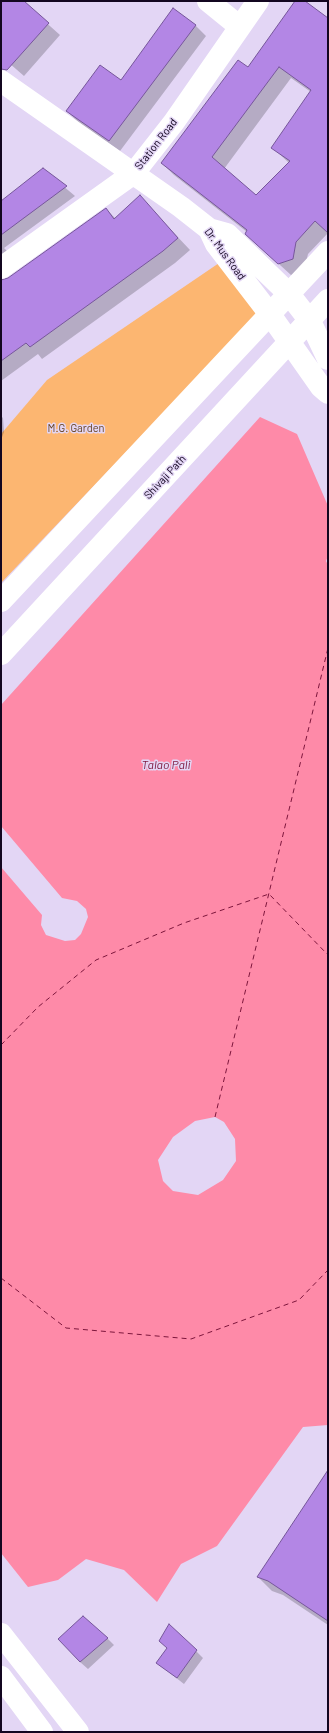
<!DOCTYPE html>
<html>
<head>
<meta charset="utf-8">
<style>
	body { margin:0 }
	#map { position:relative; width:329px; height:1733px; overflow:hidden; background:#e3d6f5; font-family:Barlow,sans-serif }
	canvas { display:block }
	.frame { position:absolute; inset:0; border:2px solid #130620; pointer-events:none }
</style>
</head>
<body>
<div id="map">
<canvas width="329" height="1733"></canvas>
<div class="frame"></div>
</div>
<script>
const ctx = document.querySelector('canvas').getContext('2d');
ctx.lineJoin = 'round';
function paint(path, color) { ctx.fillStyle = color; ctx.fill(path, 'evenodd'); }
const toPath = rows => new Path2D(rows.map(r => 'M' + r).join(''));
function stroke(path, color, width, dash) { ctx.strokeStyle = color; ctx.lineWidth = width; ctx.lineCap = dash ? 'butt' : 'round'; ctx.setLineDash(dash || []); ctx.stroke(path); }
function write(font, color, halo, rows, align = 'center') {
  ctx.font = font + ' Barlow,sans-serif'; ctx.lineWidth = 3; ctx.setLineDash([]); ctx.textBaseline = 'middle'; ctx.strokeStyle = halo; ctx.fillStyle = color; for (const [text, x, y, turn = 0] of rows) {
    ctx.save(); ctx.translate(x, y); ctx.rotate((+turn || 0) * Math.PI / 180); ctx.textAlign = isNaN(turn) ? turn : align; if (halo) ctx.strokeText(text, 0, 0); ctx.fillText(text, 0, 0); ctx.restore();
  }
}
paint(toPath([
	[222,261,258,314,1,583,1,434,47,380]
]), '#fcb671');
paint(toPath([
	[260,417,297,434,328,506,328,556,326,561,328,565,328,1425,303,1427,217,1546,181,1564,157,1602,124,1570,86,1559,58,1580,28,1587,1,1553,1,867,42,915,41,925,46,935,65,941,75,940,81,934,88,917,86,909,77,901,62,898,1,826,1,705],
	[215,1117,224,1122,235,1139,236,1161,223,1180,198,1195,173,1191,163,1181,158,1160,173,1137,195,1121]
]), '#fe8aa8');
paint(toPath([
	[1,1,22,1,60,35,24,76,1,56],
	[296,1,303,1,328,19,328,233,308,254,304,271,291,275,258,245,247,232,174,175,162,163,248,68],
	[291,78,311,92,272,147,289,163,256,196,224,169],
	[195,25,206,36,120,151,78,122,67,111,121,81],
	[43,169,75,196,4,248,14,258,1,268,1,202],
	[140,197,190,250,175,263,42,359,38,354,1,381,1,281,9,279,106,209,116,219],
	[1,416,3,418,4,432,1,440],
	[328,1482,328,1625,283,1595,272,1591,258,1577],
	[107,1638,114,1645,88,1669,80,1662],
	[196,1651,203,1658,184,1684,157,1663]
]), '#0003');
stroke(toPath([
	[1,1045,38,1007,96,960,184,923,269,894,328,955],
	[215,1117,328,648],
	[1,1278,66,1328,191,1339,299,1300,328,1270]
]), '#7d163c', 1, [5, 4]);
const building = toPath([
	[1,1,24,1,49,23,7,70,1,69,1,1],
	[295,1,305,1,328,18,328,233,315,221,296,242,293,259,278,264,245,234,247,230,161,163,238,60,248,67,295,1],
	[279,67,311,90,271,148,290,161,256,195,212,157,279,67],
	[173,8,196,25,109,141,66,111,100,65,121,80,173,8],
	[43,168,67,186,1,235,1,201,43,168],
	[140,195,178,238,163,251,30,347,26,343,1,361,1,280,8,278,106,208,114,219,140,195],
	[328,1470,328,1621,268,1581,257,1577,328,1470],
	[83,1616,108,1638,80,1662,58,1639,83,1616],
	[169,1624,197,1650,177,1678,156,1663,167,1648,159,1641,169,1624]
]);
paint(building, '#b386e5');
stroke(building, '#76569a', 1);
stroke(toPath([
	[208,1,240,27],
	[1,81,181,207,209,229,216,244,269,313],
	[209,229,227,234,289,294],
	[1,268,134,173,174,122,258,1]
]), '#fff', 22);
stroke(toPath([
	[289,294,310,321,328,359],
	[269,313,321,387,328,393],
	[1,601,328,252],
	[1,654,328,300],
	[1,1634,78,1732],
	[1,1677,42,1732]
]), '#fff', 22);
write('11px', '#130620', '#e3d6f5', [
	["Station Road",156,144,-52],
	["Dr. Mus Road",225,254,54],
	["Shivaji Path",165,477,-47]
]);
write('11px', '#64411e', '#e3d6f5', [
	["M.G. Garden",76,428]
]);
write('italic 12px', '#7d163c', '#e3d6f5', [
	["Talao Pali",166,765]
]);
</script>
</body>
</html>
